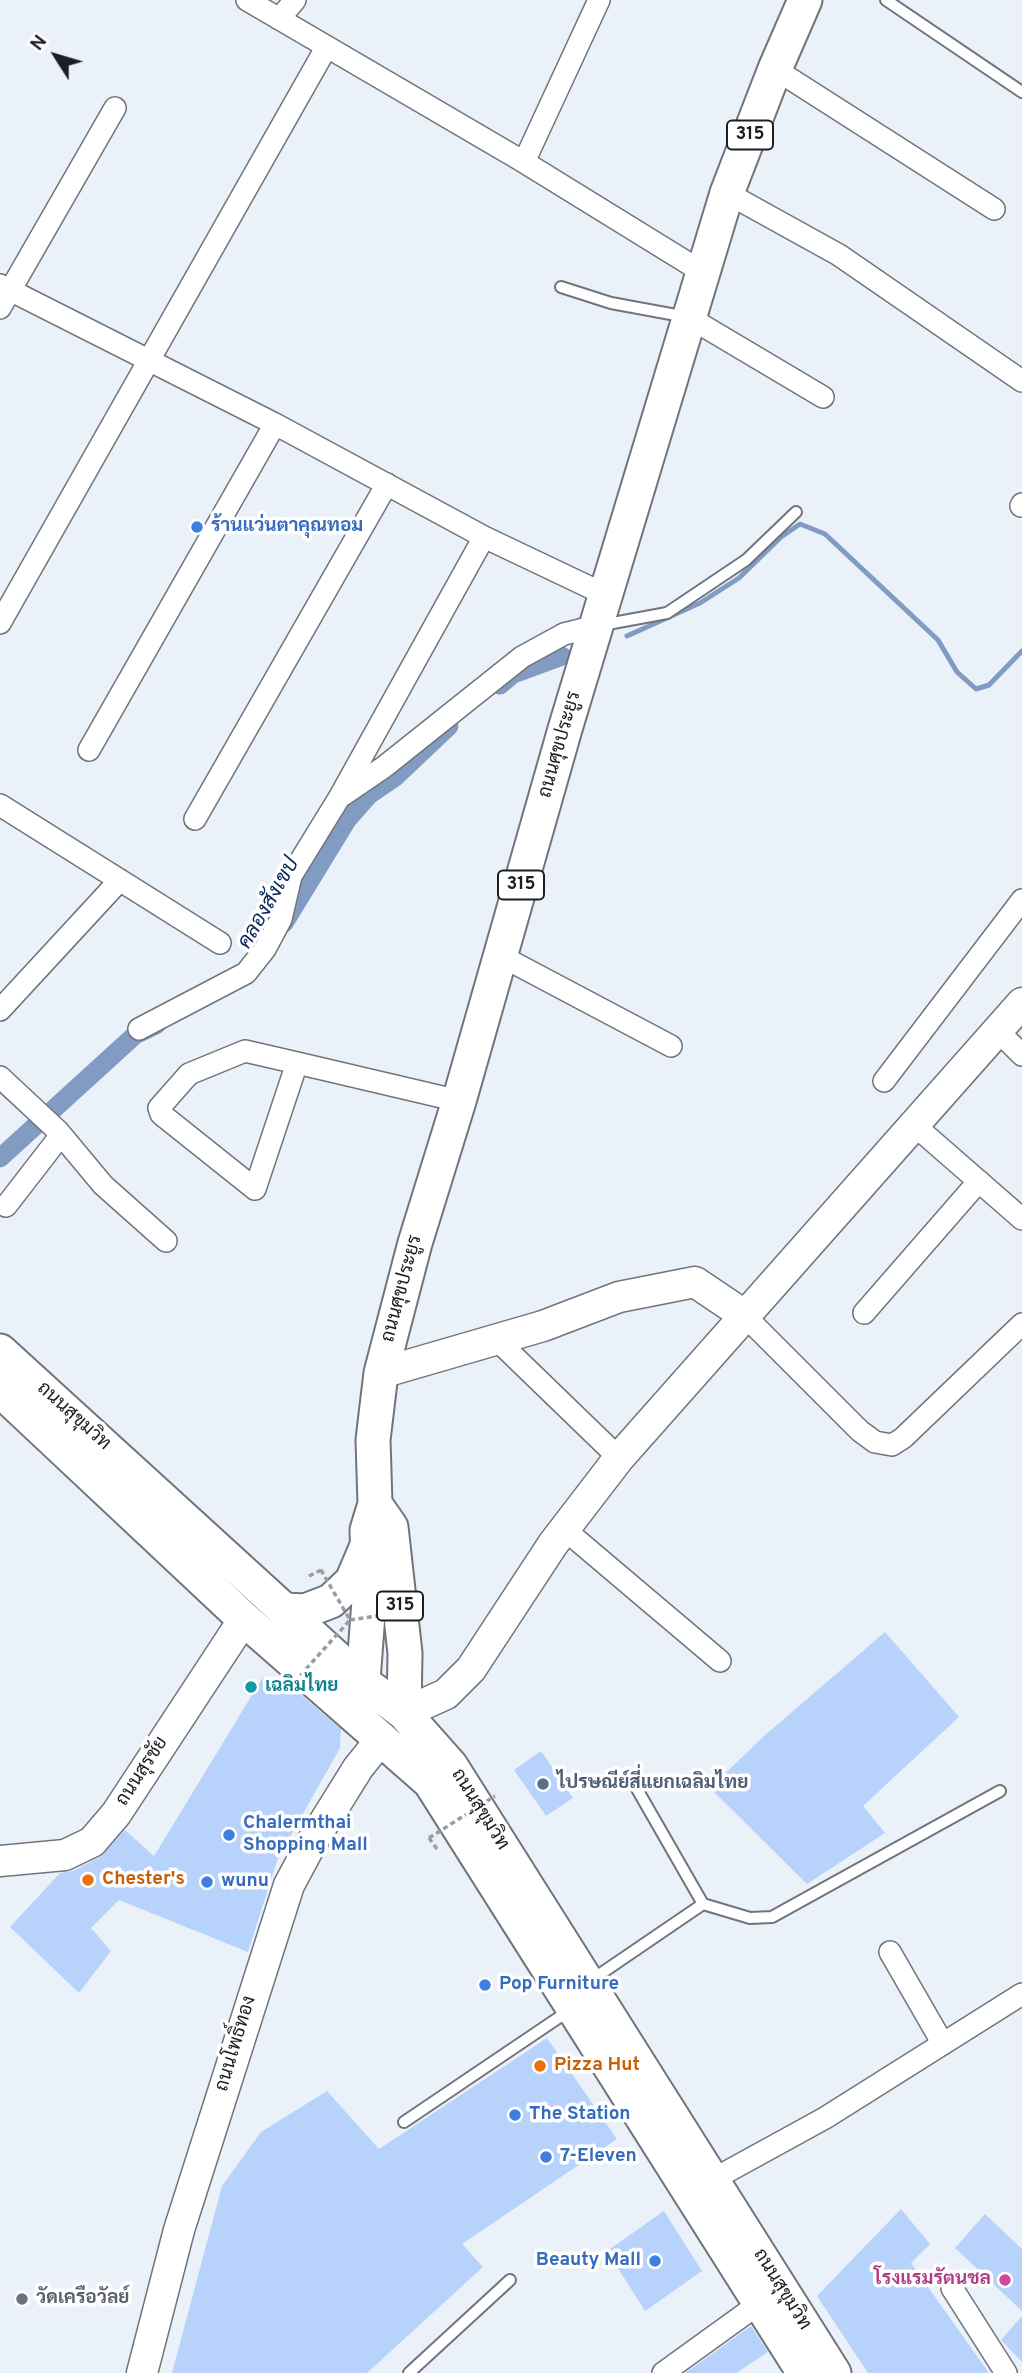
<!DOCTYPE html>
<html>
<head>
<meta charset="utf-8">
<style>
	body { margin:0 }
	#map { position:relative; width:1022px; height:2373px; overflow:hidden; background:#ebf1f9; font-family:Overpass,sans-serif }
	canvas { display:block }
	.north { position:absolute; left:21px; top:21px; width:70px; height:70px; -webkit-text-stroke:5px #fff; paint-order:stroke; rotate:307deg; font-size:19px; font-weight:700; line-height:28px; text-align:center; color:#1c1e21 }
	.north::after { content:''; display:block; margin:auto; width:24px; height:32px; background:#1c1e21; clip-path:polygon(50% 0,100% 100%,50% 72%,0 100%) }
</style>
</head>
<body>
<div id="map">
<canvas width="1022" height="2373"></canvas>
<div class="north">N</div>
</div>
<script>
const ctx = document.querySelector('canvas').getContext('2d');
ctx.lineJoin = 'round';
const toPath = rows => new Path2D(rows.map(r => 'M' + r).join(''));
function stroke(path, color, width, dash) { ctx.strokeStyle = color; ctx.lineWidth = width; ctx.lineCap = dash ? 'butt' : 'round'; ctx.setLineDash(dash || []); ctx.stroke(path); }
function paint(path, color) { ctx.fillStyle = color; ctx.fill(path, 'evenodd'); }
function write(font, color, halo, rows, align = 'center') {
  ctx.font = font + ' Overpass,Sarabun,sans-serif'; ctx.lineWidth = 7; ctx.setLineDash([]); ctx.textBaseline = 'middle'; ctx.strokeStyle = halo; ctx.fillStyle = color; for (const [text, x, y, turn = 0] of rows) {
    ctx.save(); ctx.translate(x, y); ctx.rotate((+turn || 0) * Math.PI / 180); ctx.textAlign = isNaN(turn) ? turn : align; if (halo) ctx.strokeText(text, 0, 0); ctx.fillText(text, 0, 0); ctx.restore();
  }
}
stroke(toPath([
	[627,636,700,603,739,578,781,537,800,524,825,534,938,640,957,672,976,689,989,685,1022,651]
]), '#829bc3', 5);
stroke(toPath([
	[500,685,513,674,562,656],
	[284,923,347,820,369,795,394,778,449,726],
	[0,1158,135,1035,156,1025]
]), '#829bc3', 19);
paint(toPath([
	[885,1632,959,1717,863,1806,885,1833,807,1884,710,1788,764,1736],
	[263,1677,293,1688,341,1729,340,1748,278,1858,248,1952,119,1900,91,1928,111,1951,79,1993,10,1927,60,1873,73,1871,100,1857,125,1830,154,1856],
	[541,1751,573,1798,546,1816,514,1770],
	[547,2038,617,2139,462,2244,483,2267,367,2373,172,2373,222,2186,261,2132,327,2091,379,2149],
	[901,2209,930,2244,911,2263,989,2373,868,2373,817,2296],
	[664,2211,702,2271,645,2311,607,2251],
	[985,2214,1022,2249,1022,2311,955,2248],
	[1022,2316,1022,2362,1001,2340],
	[751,2326,768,2352,736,2373,685,2373]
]), '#b7d3fc');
const lane = toPath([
	[886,0,1022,92],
	[561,287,611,303,687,317],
	[602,625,667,613,746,560,796,512],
	[637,1789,703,1904],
	[590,1981,703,1904,750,1918,772,1917,1000,1791],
	[404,2122,570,2010],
	[409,2373,510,2280]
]);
const street = toPath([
	[247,0,524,162,704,273],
	[279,19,295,0],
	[775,69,994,209],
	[524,162,599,0],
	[727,193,839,255,1022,381],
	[0,285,275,424,484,537,606,595],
	[0,308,115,108],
	[690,318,823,397],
	[1021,506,1022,504],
	[0,623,326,48],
	[89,750,275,424],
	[343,795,384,767,522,657,564,634,596,626],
	[0,805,220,943],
	[195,819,387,484],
	[501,956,671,1046],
	[0,1010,120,880],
	[139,1029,246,973,265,949,281,919,291,876,339,798,484,537],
	[997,1030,1022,1055],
	[297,1063,255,1189,161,1114,159,1108,189,1074,245,1051,297,1063,459,1101],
	[0,1077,58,1131,103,1185,166,1241],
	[884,1081,1022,900],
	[913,1124,1022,1219],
	[6,1206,61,1135],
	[864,1313,979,1181],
	[744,1315,860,1431,875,1442,892,1445,903,1438,1022,1324],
	[497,1340,619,1458],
	[564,1529,720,1661],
	[890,1952,943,2044],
	[712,2180,825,2118,1022,1994],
	[952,2288,1006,2373],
	[663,2373,760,2303]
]);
const secondary = toPath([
	[381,1373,543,1326,619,1297,695,1282,744,1315],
	[404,1713,446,1694,471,1669,553,1544,619,1458,1022,1003],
	[0,1861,65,1855,92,1842,116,1814,244,1619],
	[142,2373,179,2230,289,1885,312,1842,358,1768,382,1738]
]);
const primary = toPath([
	[0,1351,363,1682,404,1713,451,1766,834,2373],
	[0,1390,244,1619,430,1782,804,2373],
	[375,1504,391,1527,405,1653,404,1713],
	[285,1610,305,1611,331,1601,352,1581,366,1548],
	[360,1720,369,1601,367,1530,375,1504,373,1440,381,1373,415,1243,459,1101,565,729,727,193,775,69,805,0]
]);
stroke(lane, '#70747b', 14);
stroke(street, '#70747b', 24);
stroke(secondary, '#70747b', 33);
stroke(primary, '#70747b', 37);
stroke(toPath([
	[309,1576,321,1570],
	[429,1838,437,1849]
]), '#989da3', 3.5, [5, 3.5]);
stroke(lane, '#fff', 10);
stroke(street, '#fff', 21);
stroke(secondary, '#fff', 30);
stroke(primary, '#fff', 33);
stroke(toPath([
	[350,1620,419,1610],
	[289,1688,350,1620,321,1570],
	[429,1838,495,1796]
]), '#989da3', 3.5, [5, 3.5]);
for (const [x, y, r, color] of [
	[197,527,7,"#3f7fe0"],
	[251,1687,7,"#0f9aa8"],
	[543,1784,7,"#5c6f8a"],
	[229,1835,7,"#3f7fe0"],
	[88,1880,7,"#e8710a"],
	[207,1882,7,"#3f7fe0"],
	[485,1985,7,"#3f7fe0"],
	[540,2066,7,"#e8710a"],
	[515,2115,7,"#3f7fe0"],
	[546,2157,7,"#3f7fe0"],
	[655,2261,7,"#3f7fe0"],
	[1005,2280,7,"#d1479c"],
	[22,2299,7,"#6b7280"]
]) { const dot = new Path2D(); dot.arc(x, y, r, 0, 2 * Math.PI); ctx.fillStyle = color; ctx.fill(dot); stroke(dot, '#fff', 2.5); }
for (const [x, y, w] of [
	[750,135,46],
	[521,885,46],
	[400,1606,46]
]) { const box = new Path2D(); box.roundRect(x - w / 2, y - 14.5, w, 29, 5); ctx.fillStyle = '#fff'; ctx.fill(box); stroke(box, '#1c1e21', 2); }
write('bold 18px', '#1c1e21', null, [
	["315",750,135],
	["315",521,885],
	["315",400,1606]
]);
write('bold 19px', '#366cbe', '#fff', [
	["ร้านแว่นตาคุณทอม",211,527],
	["Chalermthai",243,1824],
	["Shopping Mall",243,1846],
	["wunu",221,1882],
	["Pop Furniture",499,1985],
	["The Station",529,2115],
	["7-Eleven",560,2157],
	["Beauty Mall",641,2261,"right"]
], 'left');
write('19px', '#1c1e21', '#fff', [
	["ถนนศุขประยูร",561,745,-74],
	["ถนนศุขประยูร",403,1289,-75],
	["ถนนสุขุมวิท",73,1417,42],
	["ถนนสุรชัย",143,1772,-57],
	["ถนนสุขุมวิท",479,1810,58],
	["ถนนโพธิ์ทอง",237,2044,-73],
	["ถนนสุขุมวิท",781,2290,58]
]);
write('bold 19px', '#0d838f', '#fff', [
	["เฉลิมไทย",265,1687]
], 'left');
write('bold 19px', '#4e5e75', '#fff', [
	["ไปรษณีย์สี่แยกเฉลิมไทย",557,1784]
], 'left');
write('bold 19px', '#c56008', '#fff', [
	["Chester's",102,1880],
	["Pizza Hut",554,2066]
], 'left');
write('bold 19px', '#b23c85', '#fff', [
	["โรงแรมรัตนชล",991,2280]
], 'right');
write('bold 19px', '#5b616d', '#fff', [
	["วัดเครือวัลย์",36,2299]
], 'left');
write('italic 21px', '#0a2859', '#fff', [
	["คลองสังเขป",270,904,-60]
]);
</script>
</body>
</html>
